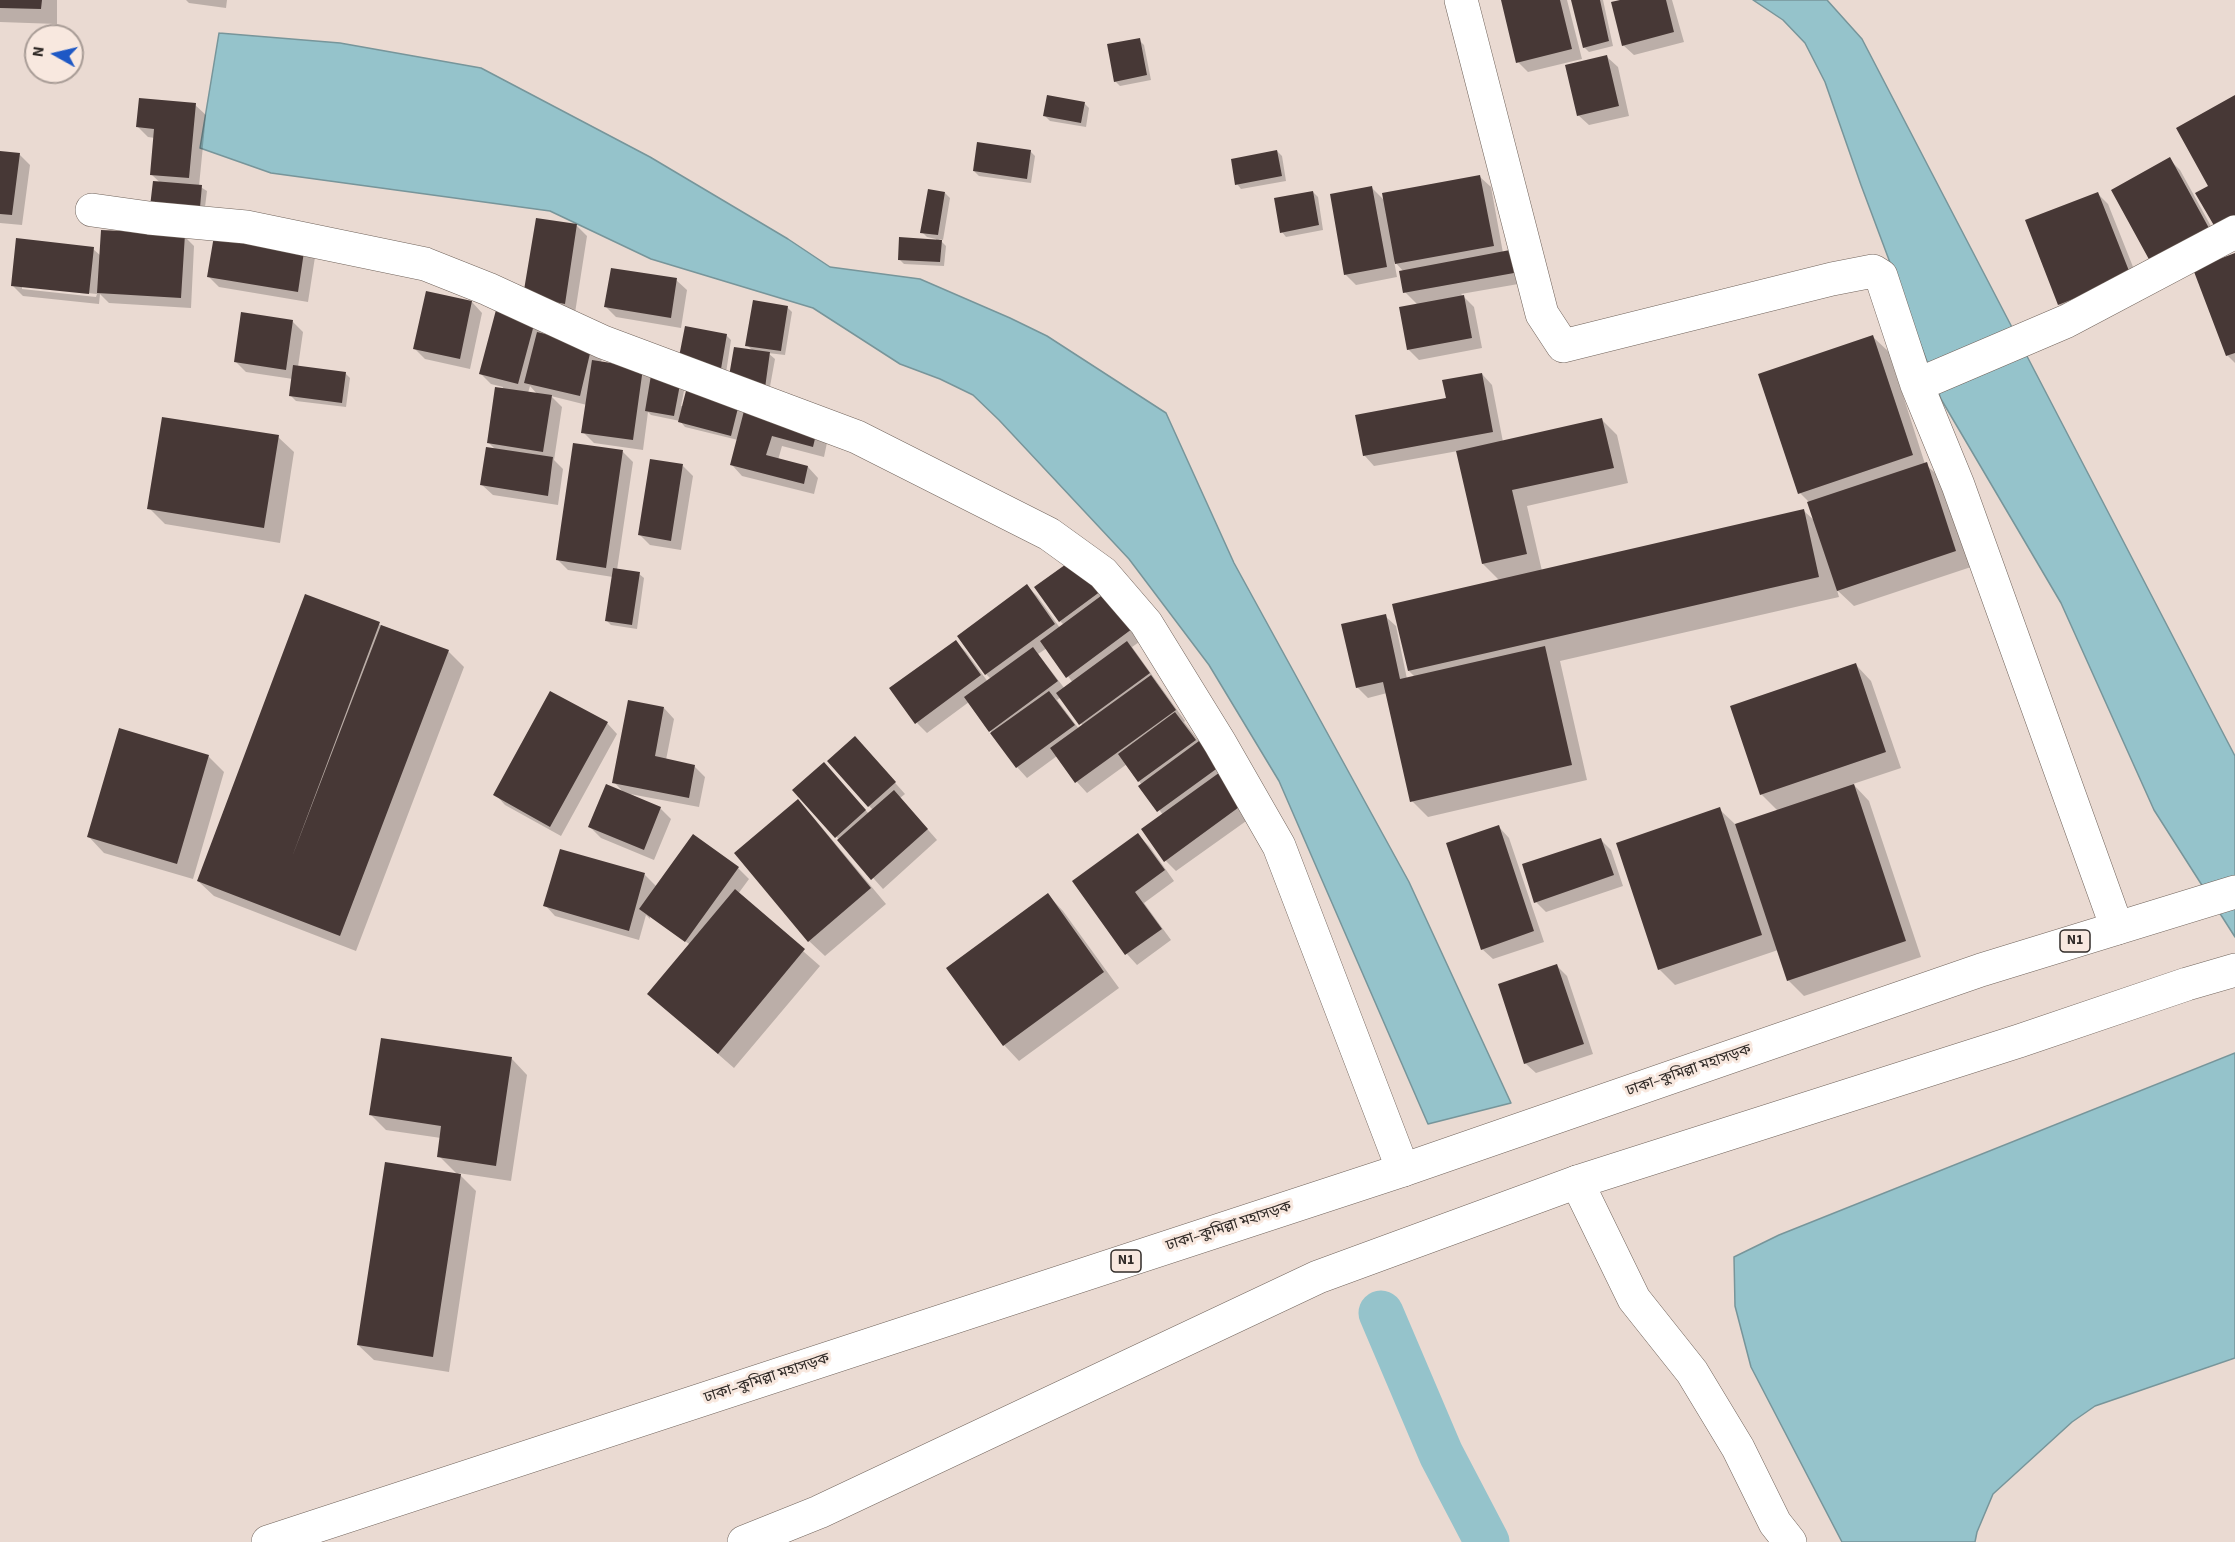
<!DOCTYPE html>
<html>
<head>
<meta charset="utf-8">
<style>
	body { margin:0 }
	#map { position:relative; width:2235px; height:1542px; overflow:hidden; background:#eadad2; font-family:"Source Sans 3",sans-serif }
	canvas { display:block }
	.north { position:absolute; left:24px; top:24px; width:60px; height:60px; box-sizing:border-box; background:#f8e8df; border:2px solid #a89c96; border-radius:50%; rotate:278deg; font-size:16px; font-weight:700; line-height:24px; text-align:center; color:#312b28 }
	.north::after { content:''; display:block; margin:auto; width:21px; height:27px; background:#1e58c5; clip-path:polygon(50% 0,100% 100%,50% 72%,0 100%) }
</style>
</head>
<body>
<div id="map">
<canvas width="2235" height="1542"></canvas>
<div class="north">N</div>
</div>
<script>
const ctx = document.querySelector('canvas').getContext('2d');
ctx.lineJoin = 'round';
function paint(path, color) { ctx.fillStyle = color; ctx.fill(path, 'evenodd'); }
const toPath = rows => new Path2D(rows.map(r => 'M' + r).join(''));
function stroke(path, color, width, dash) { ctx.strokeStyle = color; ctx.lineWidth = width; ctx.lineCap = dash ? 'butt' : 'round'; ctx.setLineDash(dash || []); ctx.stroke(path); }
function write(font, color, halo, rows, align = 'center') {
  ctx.font = font + ' "Source Sans 3","Noto Sans Bengali",sans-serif'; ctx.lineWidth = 6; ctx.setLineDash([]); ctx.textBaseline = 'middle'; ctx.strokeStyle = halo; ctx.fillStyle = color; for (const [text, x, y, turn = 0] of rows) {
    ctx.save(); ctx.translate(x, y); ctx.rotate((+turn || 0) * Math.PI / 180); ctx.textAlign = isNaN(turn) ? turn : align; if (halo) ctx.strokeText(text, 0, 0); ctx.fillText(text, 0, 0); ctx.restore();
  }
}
const water = toPath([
	[1753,0,1827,0,1862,39,2235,756,2235,937,2154,810,2061,603,1941,399,1861,185,1825,82,1805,43,1783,20,1753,0],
	[219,33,340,43,481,68,650,157,788,239,830,267,920,279,1010,318,1047,336,1166,413,1234,563,1409,882,1511,1103,1428,1124,1279,781,1209,665,1129,559,999,420,973,395,940,379,900,364,813,308,651,259,550,211,271,173,200,148,219,33],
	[2235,1053,2235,1358,2095,1406,2072,1422,1993,1494,1977,1532,1975,1542,1842,1542,1751,1367,1735,1306,1734,1257,1779,1235,2235,1053]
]);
paint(water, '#95c3cb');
stroke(water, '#77959a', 1.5);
paint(toPath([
	[0,0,57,0,57,24,0,22],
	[186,0,227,0,226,8,189,3],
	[1503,0,1567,0,1582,59,1528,72,1518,62],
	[1573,0,1603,0,1613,46,1589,52,1584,47],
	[1626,0,1672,0,1684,42,1634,55,1623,45],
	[1139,40,1144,45,1151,80,1120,86,1115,81],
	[1607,57,1618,67,1629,116,1589,125,1578,115],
	[1084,103,1089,108,1086,127,1050,121,1045,116],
	[195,105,206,115,199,186,207,191,203,223,152,175,155,138,148,137,138,127],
	[1030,151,1035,156,1031,183,979,176,974,171],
	[1277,151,1282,156,1286,181,1241,189,1237,184],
	[0,152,19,154,30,165,22,225,0,223],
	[2169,159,2180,170,2212,228,2154,264],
	[1480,177,1491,187,1503,253,1524,283,1461,294,1474,307,1482,348,1419,360,1408,349,1418,305,1405,292,1404,272,1394,261,1397,277,1356,285,1345,274,1372,188,1385,201],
	[1313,192,1318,197,1323,230,1286,237,1282,232],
	[945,193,950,198,943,240,939,239,946,246,944,266,904,264,899,259,936,241,936,239,927,237,922,232],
	[2097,193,2108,204,2141,287,2070,315,2059,304],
	[537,220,577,226,587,236,575,313,535,306],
	[217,232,315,257,308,302,219,287,209,277],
	[184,236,194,246,191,308,109,303,100,294,99,304,23,296,13,286,93,249,101,256],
	[22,286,97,294,96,297,22,289],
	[2235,254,2235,363,2227,355],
	[676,280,687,290,681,328,616,317,606,307],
	[472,302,482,313,470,369,425,359,415,349],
	[787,307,792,312,785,355,768,353,775,359,769,392,735,387,753,351,747,345],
	[497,312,545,333,544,335,602,357,601,363,686,381,681,406,684,406,688,389,828,438,824,457,782,446,778,460,808,467,818,478,814,494,742,476,732,465,738,440,685,427,680,421,651,415,648,412,643,450,594,443,583,432,587,405,551,396,562,407,554,460,563,469,558,505,493,495,482,485,496,450,489,443,503,387,491,384,480,373],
	[530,386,538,395,528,393],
	[292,321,303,332,298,367,345,373,350,378,346,407,296,401,291,396,293,379,246,372,235,361],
	[726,335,731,340,726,373,685,366],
	[1873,337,1889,352,1925,464,1942,479,1971,567,1854,606,1837,590,1839,597,1560,661,1587,780,1428,817,1412,801,1387,693,1368,698,1357,687,1385,616,1396,626,1407,679,1415,677,1409,671,1500,581,1483,564,1458,451,1374,466,1364,455,1482,374,1492,385,1503,442,1601,419,1617,435,1628,483,1527,506,1542,571,1804,511,1816,522,1809,502,1800,493],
	[278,437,294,452,280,543,165,524,149,508],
	[575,445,623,452,633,462,617,570,639,574,644,578,637,629,611,625,606,620,613,577,568,570,558,560],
	[683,466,693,476,681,550,650,545,640,535],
	[1076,558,1145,638,1132,647,1185,721,1184,722,1256,814,1176,871,1166,861,1143,830,1163,815,1127,764,1087,793,1077,782,1057,756,1027,778,1017,767,969,702,927,733,917,723,956,642,966,652,988,682,991,679,986,674,1027,586,1037,596,1060,628,1064,625,1060,621],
	[1047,648,1073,683,1065,689,1038,654],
	[1061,697,1083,726,1079,729,1057,700],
	[306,596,448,651,464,667,356,951,214,896,198,881],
	[1856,665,1871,681,1901,768,1853,784,1869,801,1921,957,1804,996,1788,980,1778,950,1675,985,1659,969,1719,809,1736,825,1778,811,1761,794],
	[664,708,674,719,666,760,694,766,705,777,699,807,630,794,660,808,671,819,654,860,601,838,590,827,624,793,614,782],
	[607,723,617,734,561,836,505,805,495,794],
	[865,749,905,794,900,798,937,840,883,889,795,790,824,764,869,814,873,810,869,806],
	[208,756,224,772,193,879,104,853,89,837],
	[797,801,813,817,886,904,825,956,809,941],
	[1499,827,1509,838,1544,942,1493,959,1482,949],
	[1138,835,1149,846,1174,881,1144,903,1171,940,1137,965,1127,954,1074,881],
	[694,836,738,868,749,879,738,894,820,966,734,1068,649,994,692,946,650,916,650,919,646,915,639,940,555,916,545,905,645,875,657,887],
	[1601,840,1611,850,1623,886,1546,912,1536,902],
	[1048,895,1063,911,1119,988,1019,1061,1004,1045],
	[1556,965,1567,976,1593,1054,1536,1073,1525,1063],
	[512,1059,527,1075,511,1181,458,1173,476,1191,449,1372,374,1360,358,1345,457,1174,439,1156,441,1138,386,1130,370,1114]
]), '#0003');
stroke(toPath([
	[1381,1313,1441,1454,1487,1542]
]), '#95c3cb', 45);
paint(toPath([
	[0,0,42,0,41,9,0,8],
	[1501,0,1560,0,1572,49,1516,63],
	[1571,0,1600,0,1609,41,1583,48],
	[1620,0,1666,0,1674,32,1622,46,1611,2],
	[1140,38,1147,75,1114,82,1107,44],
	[1607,55,1619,106,1577,116,1565,65],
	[1047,95,1085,102,1081,123,1043,116],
	[2235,95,2235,225,2219,234,2195,193,2208,186,2176,128],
	[139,98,196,103,189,178,150,175,154,129,136,127],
	[977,142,1031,150,1027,179,973,171],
	[1277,150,1282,176,1235,185,1231,159],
	[0,151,20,153,12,215,0,214],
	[2170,157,2210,230,2151,263,2111,190],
	[1480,175,1494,246,1395,264,1382,193],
	[153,181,202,185,199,219,149,215],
	[1372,186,1387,267,1344,275,1330,194],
	[928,189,945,192,938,235,920,233],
	[1313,191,1319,225,1280,233,1274,198],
	[2098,192,2131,276,2058,305,2025,220],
	[536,218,577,224,565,304,523,296],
	[101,230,185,234,181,298,97,293],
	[215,230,305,245,298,292,207,277],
	[899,237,942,240,940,262,898,260],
	[16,238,94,247,89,294,11,286],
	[1510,250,1514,273,1403,293,1399,271],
	[2235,253,2235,353,2226,356,2193,269],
	[611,268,677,278,671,318,604,307],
	[426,291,472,301,460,359,413,349],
	[1464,295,1472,338,1407,350,1399,307],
	[753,300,788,306,781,351,745,346],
	[496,310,535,321,518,384,479,374],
	[241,312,293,320,286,370,234,362],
	[685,326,727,334,721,369,678,362],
	[537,332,592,345,580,396,524,383],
	[1873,335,1913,455,1798,494,1758,374],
	[734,347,770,352,765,388,728,382],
	[592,360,643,368,633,440,581,433],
	[293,365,346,372,342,403,289,396],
	[652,369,682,374,674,416,645,411],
	[1482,373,1493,432,1363,456,1355,415,1446,398,1442,380],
	[495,387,552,395,543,452,487,443],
	[687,387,740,400,731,436,678,422],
	[745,407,818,426,813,447,772,436,766,455,808,466,804,484,730,465],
	[162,417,279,435,264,528,147,509],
	[1602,418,1614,468,1512,490,1527,554,1482,564,1456,451],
	[573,443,623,450,606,568,556,560],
	[486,447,553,457,548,496,480,485],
	[650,459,683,464,671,541,638,535],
	[1927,462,1956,551,1837,591,1807,502],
	[1804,509,1819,577,1408,671,1392,604],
	[1076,557,1101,591,1059,622,1034,587],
	[613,568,640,572,632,625,605,621],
	[1027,584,1055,624,985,675,957,636],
	[1109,590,1136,626,1066,678,1040,641],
	[305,594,380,622,292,857,381,625,449,650,340,936,197,881],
	[1386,614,1400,679,1545,646,1572,765,1410,802,1383,682,1356,688,1341,624],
	[956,640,981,675,915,724,889,688],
	[1127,641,1150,673,1079,725,1056,693],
	[1033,647,1058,681,989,732,964,697],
	[1856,663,1886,752,1760,795,1730,706],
	[1151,675,1176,710,1075,783,1050,748],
	[550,691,608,722,550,827,493,795],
	[1049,691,1075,725,1016,768,990,733],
	[628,700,664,707,655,756,695,765,689,798,612,783],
	[1175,712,1196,740,1138,782,1118,754],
	[119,728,209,755,177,864,87,837],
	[855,736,896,782,868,807,827,761],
	[1199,741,1219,767,1157,812,1138,786],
	[824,762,866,810,835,838,792,790],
	[1223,770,1246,802,1164,862,1141,829],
	[606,784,661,807,644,850,588,827],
	[1854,784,1906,941,1787,981,1735,824],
	[894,790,928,829,871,880,837,840],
	[798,799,871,888,808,942,734,853],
	[1720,807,1762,935,1658,970,1616,843],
	[1499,825,1534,931,1481,950,1446,843],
	[1138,833,1165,870,1135,892,1162,929,1125,955,1072,881],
	[693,834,739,867,685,942,639,909],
	[1601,838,1614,875,1534,903,1522,864],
	[560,849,645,873,629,931,543,906],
	[735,889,805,949,718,1054,647,994],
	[1048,893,1104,972,1003,1046,946,968],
	[1557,964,1584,1044,1524,1064,1498,984],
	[381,1038,512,1057,496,1166,437,1157,441,1126,369,1115],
	[385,1162,461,1174,433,1357,357,1345]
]), '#473836');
const minor = toPath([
	[1461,0,1542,314,1563,346,1832,279,1873,271,1881,276,1917,385,1958,485,2117,928],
	[92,210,149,218,246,227,425,264,488,289,603,342,857,437,1049,534,1103,573,1146,623,1220,743,1279,846,1403,1170],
	[1917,385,2067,321,2235,232],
	[1577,1182,1634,1299,1692,1372,1738,1448,1775,1523,1790,1542]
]);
const trunk = toPath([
	[268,1542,1403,1170,1981,970,2235,892],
	[744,1542,819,1512,1318,1277,1577,1182,2019,1041,2187,984,2235,970]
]);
stroke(minor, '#70635b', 34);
stroke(trunk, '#70635b', 34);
stroke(minor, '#fff', 33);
stroke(trunk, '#fff', 33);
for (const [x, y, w] of [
	[2075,941,30],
	[1126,1261,30]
]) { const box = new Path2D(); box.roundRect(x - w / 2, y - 11, w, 22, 4.5); ctx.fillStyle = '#f8e8df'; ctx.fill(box); stroke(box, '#312b28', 1.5); }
write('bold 14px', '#312b28', null, [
	["N1",2075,941],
	["N1",1126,1261]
]);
write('15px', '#312b28', '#f8e8df', [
	["ঢাকা–কুমিল্লা মহাসড়ক",1689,1071,-19],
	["ঢাকা–কুমিল্লা মহাসড়ক",1229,1227,-18],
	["ঢাকা–কুমিল্লা মহাসড়ক",767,1379,-18]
]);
</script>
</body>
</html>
